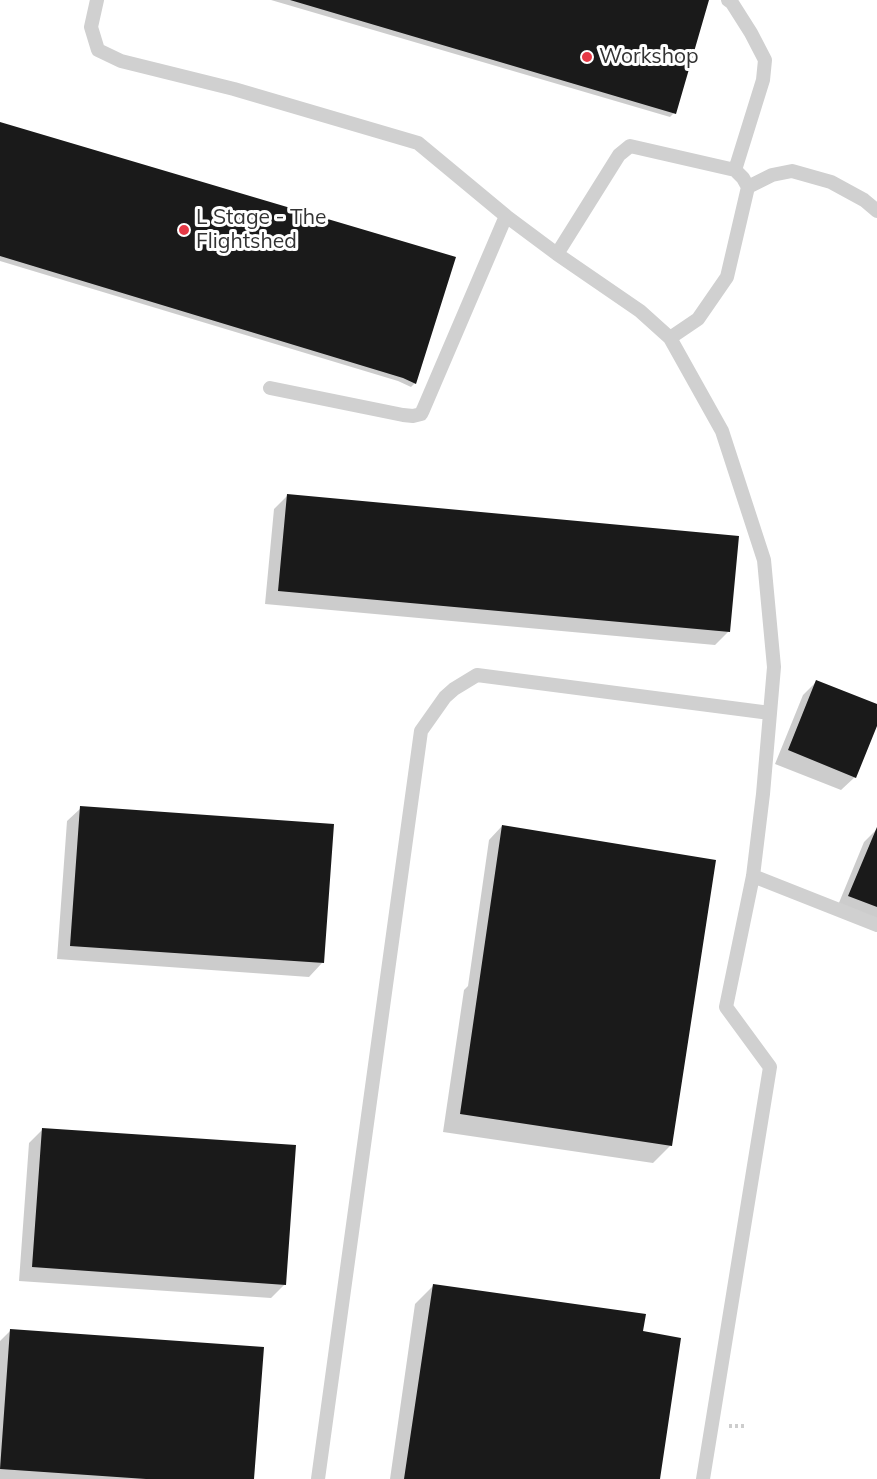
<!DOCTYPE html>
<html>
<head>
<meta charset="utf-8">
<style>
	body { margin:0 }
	canvas { display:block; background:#fff }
</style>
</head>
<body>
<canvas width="877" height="1479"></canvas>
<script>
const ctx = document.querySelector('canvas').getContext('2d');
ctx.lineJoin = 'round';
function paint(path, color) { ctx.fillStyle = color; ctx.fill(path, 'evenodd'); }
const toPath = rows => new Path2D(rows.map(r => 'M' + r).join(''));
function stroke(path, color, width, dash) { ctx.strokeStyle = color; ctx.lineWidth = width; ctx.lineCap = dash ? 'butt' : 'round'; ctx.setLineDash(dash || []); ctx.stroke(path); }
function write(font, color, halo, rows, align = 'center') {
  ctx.font = font + ' Mulish,sans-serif'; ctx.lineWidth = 6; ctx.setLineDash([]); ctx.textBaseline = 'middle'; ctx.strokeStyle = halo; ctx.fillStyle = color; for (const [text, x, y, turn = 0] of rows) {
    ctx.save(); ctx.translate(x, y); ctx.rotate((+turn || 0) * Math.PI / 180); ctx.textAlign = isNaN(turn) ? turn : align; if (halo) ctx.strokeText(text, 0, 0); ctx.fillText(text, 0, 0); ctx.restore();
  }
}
paint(toPath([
	[271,0,708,0,674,113,670,117],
	[0,123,415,383,411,387,398,381,0,261],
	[287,496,729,631,715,645,265,604,274,509],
	[816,682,877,705,877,722,855,777,841,790,775,764,803,695],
	[81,808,322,963,309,977,57,959,67,821],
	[502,826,671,1145,653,1163,443,1132,464,990,468,986,489,840],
	[877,829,877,925,836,910,864,842],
	[43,1129,285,1284,271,1298,19,1281,29,1143],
	[433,1286,642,1333,659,1479,390,1479,415,1304],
	[10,1331,253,1479,0,1479,0,1341]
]), '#0003');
paint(toPath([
	[290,0,709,0,676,114],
	[0,122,456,257,416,384,403,378,0,256],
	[287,494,739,536,730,632,278,591],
	[816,680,877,704,877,726,856,778,788,750],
	[80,806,334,824,324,963,70,946],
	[502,825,716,860,672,1146,460,1114],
	[877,827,877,907,848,896],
	[42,1128,296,1145,286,1285,32,1267],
	[433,1284,646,1314,643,1331,681,1338,660,1479,404,1479],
	[10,1329,264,1347,254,1479,146,1479,0,1469]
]), '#1a1a1a');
stroke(toPath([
	[729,1426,744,1426]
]), '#cdcdcd', 4, [3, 3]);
stroke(toPath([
	[97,0,91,27,98,50,121,61,234,89,418,143,506,216,557,254,640,311,670,338,722,431,764,560,774,667,763,794,753,876,726,1007,770,1067,703,1479],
	[728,0,732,3,751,33,765,60,763,80,735,170],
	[748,187,772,175,792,171,831,182,864,200,877,211],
	[557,254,619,155,630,146,735,170,743,178,748,187,727,277,698,319,670,338],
	[270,388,403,415,413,416,421,414,423,410,506,216],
	[753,876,877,925],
	[318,1479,421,731,445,697,454,689,477,675,770,713]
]), '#d0d0d0', 14);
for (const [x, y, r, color] of [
	[587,57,6,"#e63946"],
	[184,230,6,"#e63946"]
]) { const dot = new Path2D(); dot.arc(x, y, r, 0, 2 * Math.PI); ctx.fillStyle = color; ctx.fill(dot); stroke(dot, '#fff', 2); }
write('21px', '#333', '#fff', [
	["Workshop",599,57],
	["L Stage - The",196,218],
	["Flightshed",196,242]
], 'left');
</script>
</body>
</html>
